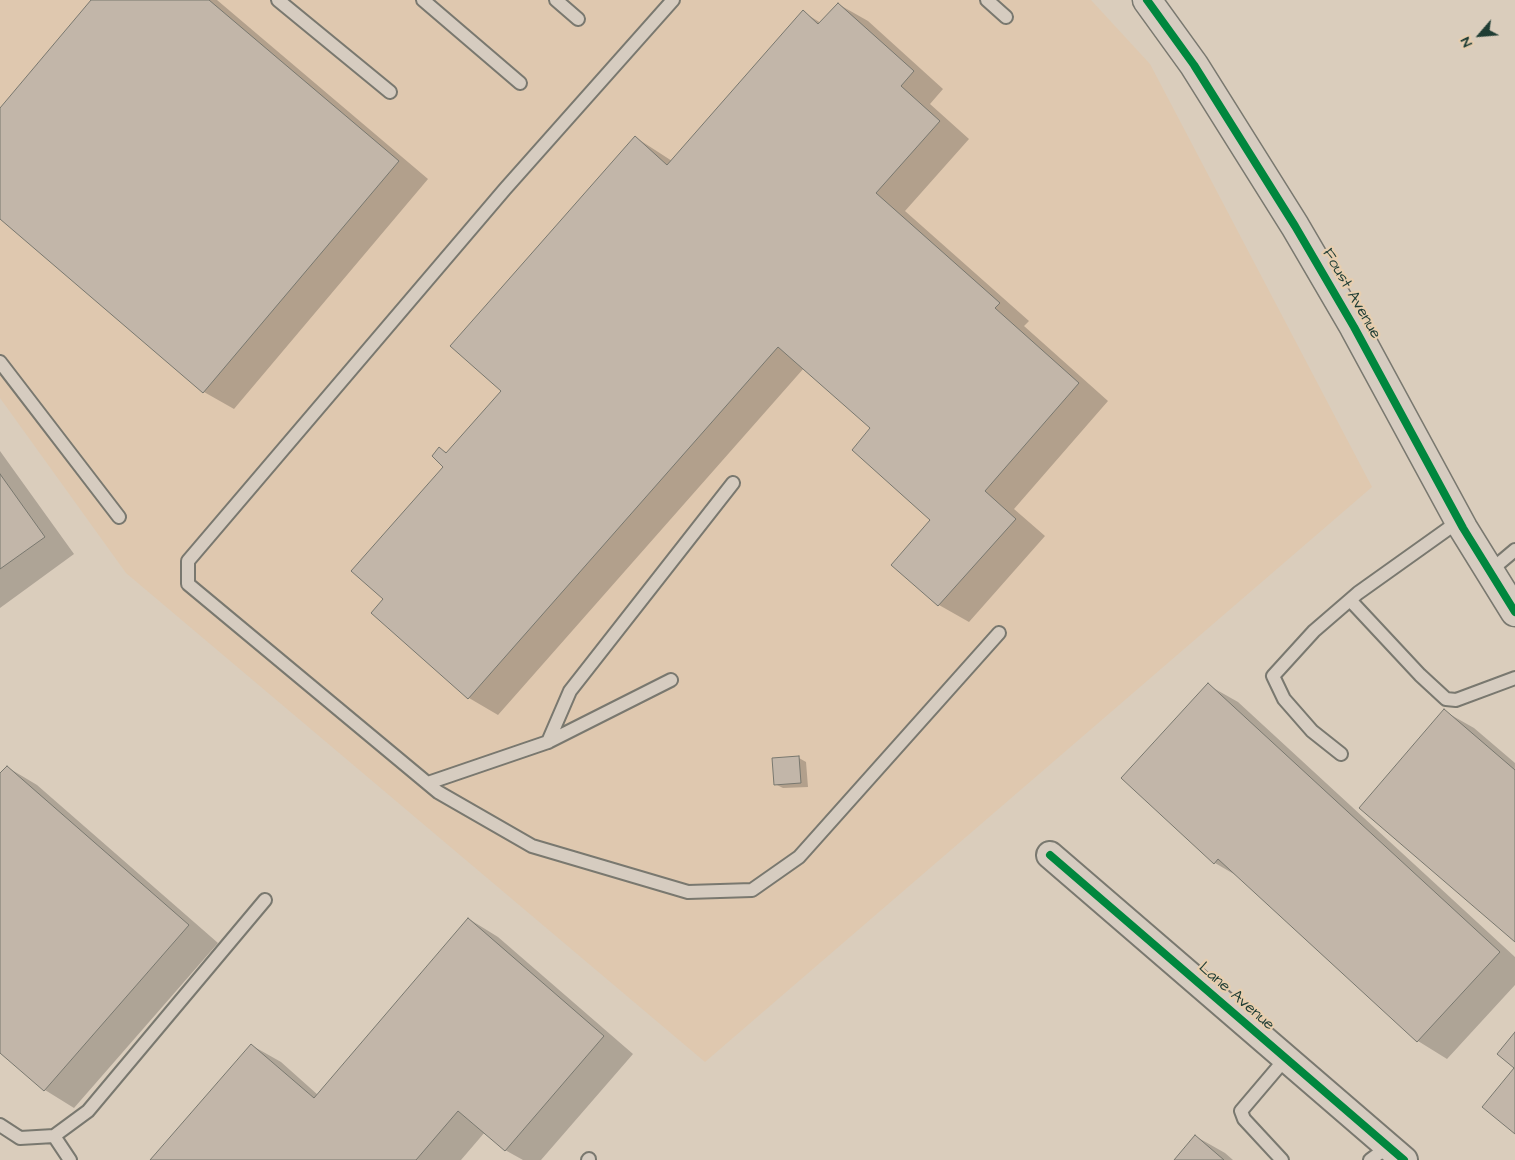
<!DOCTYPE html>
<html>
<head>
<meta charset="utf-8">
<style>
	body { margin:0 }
	#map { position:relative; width:1515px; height:1160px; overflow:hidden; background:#dacdbc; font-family:"Architects Daughter",sans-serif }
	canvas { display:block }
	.north { position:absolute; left:1455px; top:10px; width:50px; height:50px; -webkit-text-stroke:4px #e7ceaf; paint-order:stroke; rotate:243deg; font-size:14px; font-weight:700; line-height:20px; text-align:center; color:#1f3d34 }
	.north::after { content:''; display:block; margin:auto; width:18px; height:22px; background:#1f3d34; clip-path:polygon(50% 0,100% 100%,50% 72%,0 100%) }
</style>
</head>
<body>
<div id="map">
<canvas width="1515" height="1160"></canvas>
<div class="north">N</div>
</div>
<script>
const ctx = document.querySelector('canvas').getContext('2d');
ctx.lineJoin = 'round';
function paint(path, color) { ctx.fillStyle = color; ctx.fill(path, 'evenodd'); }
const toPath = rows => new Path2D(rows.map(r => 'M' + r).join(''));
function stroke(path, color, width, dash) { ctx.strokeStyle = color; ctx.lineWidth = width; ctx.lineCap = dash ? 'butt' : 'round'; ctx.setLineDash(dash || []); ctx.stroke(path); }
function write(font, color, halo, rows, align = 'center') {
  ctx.font = font + ' "Architects Daughter",sans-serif'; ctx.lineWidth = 4.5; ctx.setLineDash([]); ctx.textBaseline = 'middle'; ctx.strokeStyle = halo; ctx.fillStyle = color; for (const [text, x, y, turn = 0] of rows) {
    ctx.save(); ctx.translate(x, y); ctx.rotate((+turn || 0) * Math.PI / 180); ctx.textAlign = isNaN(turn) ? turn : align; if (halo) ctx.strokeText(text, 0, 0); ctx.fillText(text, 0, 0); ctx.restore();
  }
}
paint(toPath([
	[0,0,1091,0,1150,64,1372,487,705,1062,126,573,0,398]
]), '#dfc8af');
paint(toPath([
	[93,0,217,0,428,179,234,409,204,392,0,218,0,110],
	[838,4,868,21,943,89,930,104,969,139,905,211,1029,321,1024,326,1108,401,1014,509,1045,536,969,622,939,605,893,565,932,520,872,428,804,368,498,715,469,698,385,599,445,467,440,449,448,453,503,391,635,137,672,161,803,12,821,23],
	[0,451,74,554,0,608],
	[1208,685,1238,702,1515,957,1515,985,1447,1059,1418,1041,1239,877,1215,863],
	[1444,711,1474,728,1515,763,1515,940],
	[799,758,806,762,808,787,783,788,775,784],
	[7,767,37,785,218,943,74,1108,45,1090,0,1051,0,775],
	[469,919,498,937,633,1054,541,1160,523,1160,505,1150,485,1132,461,1160,152,1160,251,1045,281,1062,318,1095],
	[1195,1136,1225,1153,1233,1160,1176,1160]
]), '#0003');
const building = toPath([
	[91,0,209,0,399,161,203,393,0,219,0,108,91,0],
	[838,3,914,71,901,86,940,121,876,193,1000,303,995,308,1079,383,985,491,1016,519,938,606,891,565,930,520,852,450,870,428,778,347,468,699,371,613,383,599,351,571,443,467,432,456,439,447,446,453,501,391,450,346,635,136,667,165,803,10,818,24,838,3],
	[0,474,45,537,0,569,0,474],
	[1208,683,1500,952,1417,1042,1218,859,1214,864,1121,778,1208,683],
	[1444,709,1515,770,1515,942,1359,808,1444,709],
	[799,756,801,783,774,785,772,758,799,756],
	[7,766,189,925,44,1091,0,1053,0,773,7,766],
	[468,918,604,1036,505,1151,458,1111,416,1160,150,1160,251,1044,314,1098,468,918],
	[1515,1032,1515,1134,1482,1107,1514,1068,1497,1054,1515,1032],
	[1195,1135,1224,1160,1174,1160,1195,1135]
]);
paint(building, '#c2b6a9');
stroke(building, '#79786f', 1);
const service = toPath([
	[278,0,390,92],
	[423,0,520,83],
	[556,0,578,19],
	[673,0,505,189,188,561,188,584,438,792,532,846,688,892,752,890,799,857,999,633],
	[987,0,1006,17],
	[0,362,119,517],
	[1490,571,1515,550],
	[1350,600,1420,675,1446,699,1456,700,1515,678],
	[548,742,671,680],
	[1341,754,1312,731,1284,699,1273,676,1314,631,1358,593,1459,521],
	[428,783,548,742,570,691,733,483],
	[0,1125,20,1138,54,1136,88,1111,265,900],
	[54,1136,70,1160],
	[588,1160,589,1159],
	[1282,1160,1244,1119,1241,1111,1286,1058],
	[1370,1160,1389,1146]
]);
const minor = toPath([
	[1050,855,1404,1160]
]);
const tertiary = toPath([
	[1147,0,1194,65,1295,226,1354,327,1463,528,1515,612]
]);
stroke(service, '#79786f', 16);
stroke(minor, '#79786f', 30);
stroke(tertiary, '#79786f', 31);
stroke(service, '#d6ccc0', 12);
stroke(minor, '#d6ccc0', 26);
stroke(tertiary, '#d6ccc0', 28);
stroke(toPath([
	[1147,0,1194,65,1295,226,1354,327,1463,528,1515,612],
	[1050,855,1404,1160]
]), '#00873e', 8);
write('16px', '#1f3d34', '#e7ceaf', [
	["Foust Avenue",1351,294,60],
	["Lane Avenue",1236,997,41]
]);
</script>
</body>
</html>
